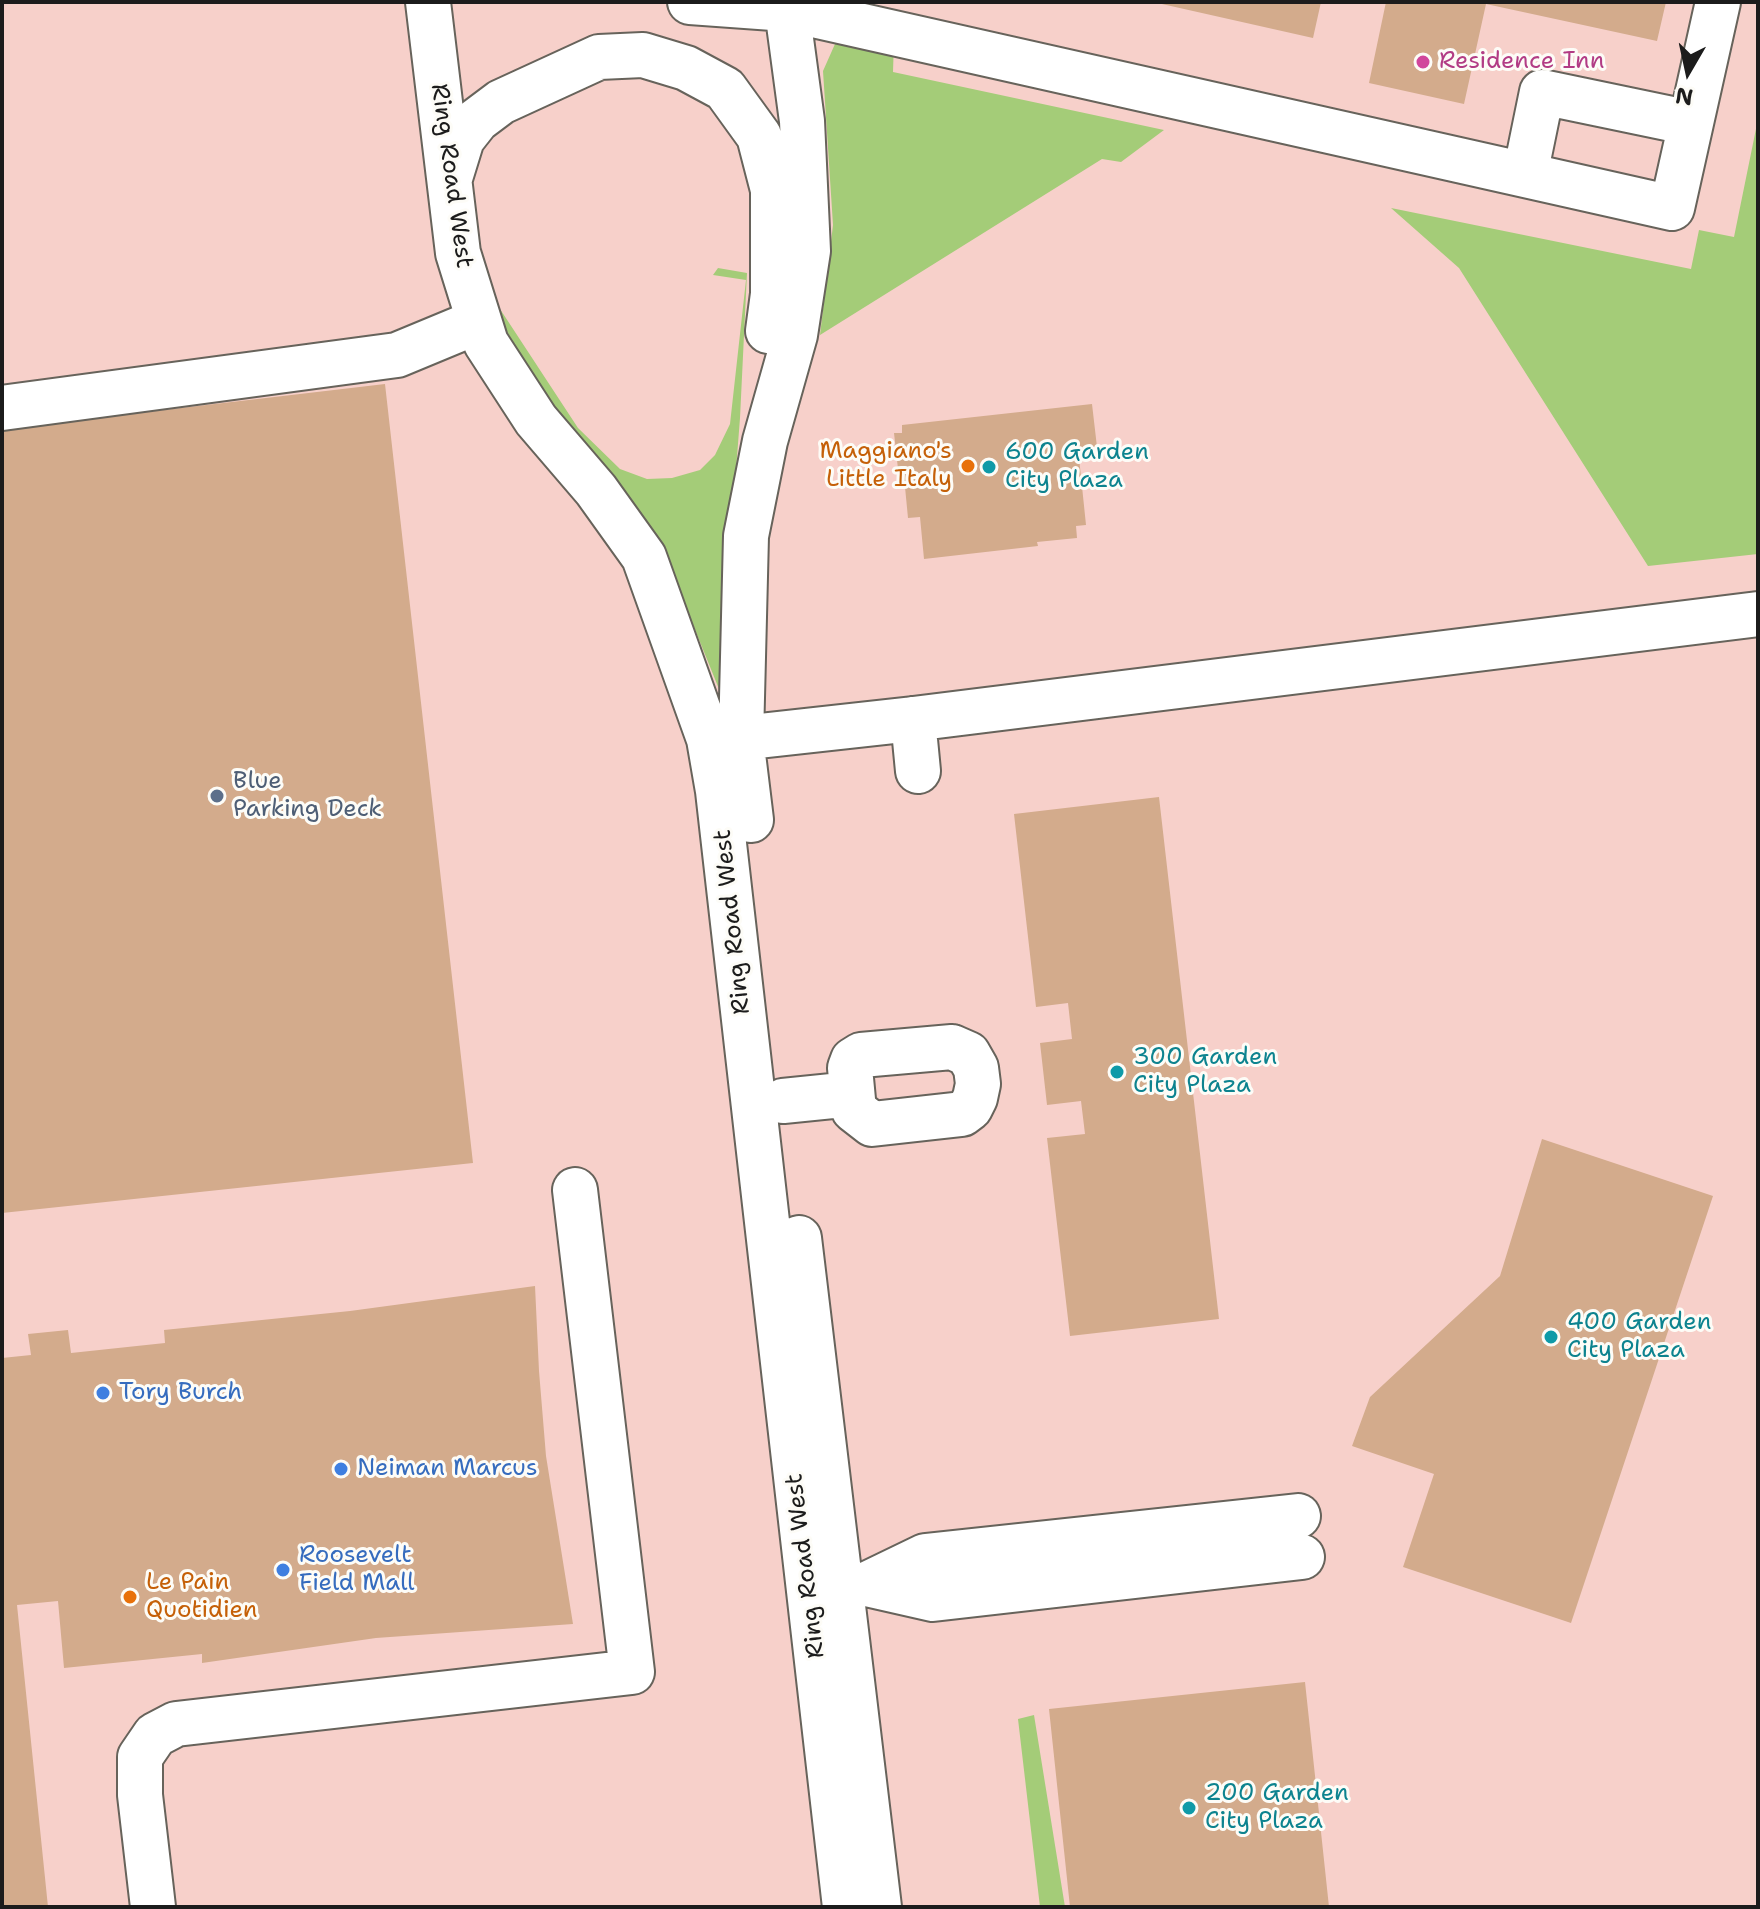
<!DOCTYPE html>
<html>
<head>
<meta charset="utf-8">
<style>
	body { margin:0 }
	#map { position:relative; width:1760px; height:1909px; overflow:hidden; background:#f3e7cf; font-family:"Shantell Sans",sans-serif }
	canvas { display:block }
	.frame { position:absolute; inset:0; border:4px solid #1c1c1c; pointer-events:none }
	.north { position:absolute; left:1648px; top:32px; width:80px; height:80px; -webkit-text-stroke:6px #fdfcf7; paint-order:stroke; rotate:189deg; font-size:22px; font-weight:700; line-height:32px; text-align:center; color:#1c1c1c }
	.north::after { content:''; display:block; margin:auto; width:28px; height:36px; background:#1c1c1c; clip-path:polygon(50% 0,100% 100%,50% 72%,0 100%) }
</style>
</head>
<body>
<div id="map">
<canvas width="1760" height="1909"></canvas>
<div class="frame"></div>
<div class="north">N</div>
</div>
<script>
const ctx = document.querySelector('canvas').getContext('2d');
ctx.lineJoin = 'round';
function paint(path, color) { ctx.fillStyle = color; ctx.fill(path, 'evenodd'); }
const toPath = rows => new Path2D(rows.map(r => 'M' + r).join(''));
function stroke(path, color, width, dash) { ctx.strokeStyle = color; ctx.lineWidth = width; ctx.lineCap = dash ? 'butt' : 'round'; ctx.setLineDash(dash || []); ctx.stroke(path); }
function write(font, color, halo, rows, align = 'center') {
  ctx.font = font + ' "Shantell Sans",sans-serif'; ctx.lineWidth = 6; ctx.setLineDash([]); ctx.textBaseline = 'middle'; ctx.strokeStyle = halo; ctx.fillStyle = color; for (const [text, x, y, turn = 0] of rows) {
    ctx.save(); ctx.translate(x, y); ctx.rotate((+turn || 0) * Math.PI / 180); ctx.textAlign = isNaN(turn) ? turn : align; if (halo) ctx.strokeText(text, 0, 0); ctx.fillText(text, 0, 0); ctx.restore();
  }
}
paint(toPath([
	[2,2,1758,2,1758,1907,2,1907]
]), '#f7d0ca');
paint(toPath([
	[856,32,894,40,893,72,1164,130,1121,162,1102,159,820,335,833,225,823,71,835,44],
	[1758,119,1758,554,1648,566,1459,268,1391,208,1691,269,1699,230,1734,237],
	[718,268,747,273,740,418,719,689,664,553,534,383,501,320,498,306,578,428,620,469,647,479,672,478,700,470,715,455,730,424,746,280,713,275],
	[1034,1715,1065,1907,1040,1907,1018,1719]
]), '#a4cc78');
paint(toPath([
	[1153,2,1321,2,1313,38],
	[1386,2,1666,2,1657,41,1486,4,1464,104,1369,83],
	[385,384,473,1163,2,1213,2,429],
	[1092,404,1097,447,1078,448,1086,525,1076,526,1077,538,1037,542,1038,546,924,559,920,517,908,518,905,487,900,487,894,433,902,433,902,425],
	[1159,797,1219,1319,1070,1336,1047,1138,1085,1134,1081,1101,1047,1105,1040,1043,1072,1039,1068,1003,1036,1007,1014,814],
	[1542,1139,1713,1196,1571,1623,1403,1567,1434,1474,1352,1446,1370,1397,1500,1276],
	[535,1286,539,1371,546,1456,573,1624,376,1638,202,1663,202,1654,64,1668,58,1601,17,1605,48,1907,2,1907,2,1358,31,1355,28,1334,68,1330,71,1353,165,1343,164,1330,350,1311],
	[1305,1682,1329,1907,1070,1907,1049,1709]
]), '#d3ab8c');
const minor = toPath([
	[428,2,458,253,486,343,536,420,596,490,644,557,709,739,718,791,845,1907],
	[690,2,787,9,1672,208,1718,2],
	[1525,175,1542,92,1691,123],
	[450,178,462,139,477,120,501,102,599,57,643,55,686,68,725,89,759,136,773,190,773,294,768,331],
	[2,408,397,355,479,321],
	[913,719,918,771],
	[741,738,913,719,1758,614],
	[751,820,741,738,746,536,765,441,795,335,808,251,802,121,786,2],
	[952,1047,968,1054,976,1068,978,1084,975,1098,970,1108,962,1114,872,1124,854,1110,850,1068,853,1060,861,1055,952,1047],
	[783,1101,852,1094],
	[799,1238,879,1907],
	[867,1584,925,1556,1298,1516],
	[840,1587,867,1584,933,1599,1302,1557],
	[153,1907,140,1795,140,1757,155,1735,176,1724,632,1672,575,1190]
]);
stroke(minor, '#67635b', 48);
stroke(minor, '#fff', 44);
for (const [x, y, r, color] of [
	[1423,62,8,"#d1479c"],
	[968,466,8,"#e8710a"],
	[989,467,8,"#0f9aa8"],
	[217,796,8,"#5c6f8a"],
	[1117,1072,8,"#0f9aa8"],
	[1551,1337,8,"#0f9aa8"],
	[103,1393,8,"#3f7fe0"],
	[341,1469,8,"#3f7fe0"],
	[283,1570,8,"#3f7fe0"],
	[130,1597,8,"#e8710a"],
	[1189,1808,8,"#0f9aa8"]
]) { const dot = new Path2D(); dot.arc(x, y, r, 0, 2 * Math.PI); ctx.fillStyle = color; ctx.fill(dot); stroke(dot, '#fdfcf7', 3); }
write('24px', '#b23c85', '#fdfcf7', [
	["Residence Inn",1439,62]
], 'left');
write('24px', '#1c1c1c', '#fdfcf7', [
	["Ring Road West",451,176,82],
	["Ring Road West",733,922,-96],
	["Ring Road West",806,1566,-97]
]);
write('24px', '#c56008', '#fdfcf7', [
	["Maggiano's",952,452],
	["Little Italy",952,480],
	["Le Pain",146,1583,"left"],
	["Quotidien",146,1611,"left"]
], 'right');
write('24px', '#0d838f', '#fdfcf7', [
	["600 Garden",1005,453],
	["City Plaza",1005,481],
	["300 Garden",1133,1058],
	["City Plaza",1133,1086],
	["400 Garden",1567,1323],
	["City Plaza",1567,1351],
	["200 Garden",1205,1794],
	["City Plaza",1205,1822]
], 'left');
write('24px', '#4e5e75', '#fdfcf7', [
	["Blue",233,782],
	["Parking Deck",233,810]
], 'left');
write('24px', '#366cbe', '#fdfcf7', [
	["Tory Burch",119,1393],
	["Neiman Marcus",357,1469],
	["Roosevelt",299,1556],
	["Field Mall",299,1584]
], 'left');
</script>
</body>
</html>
